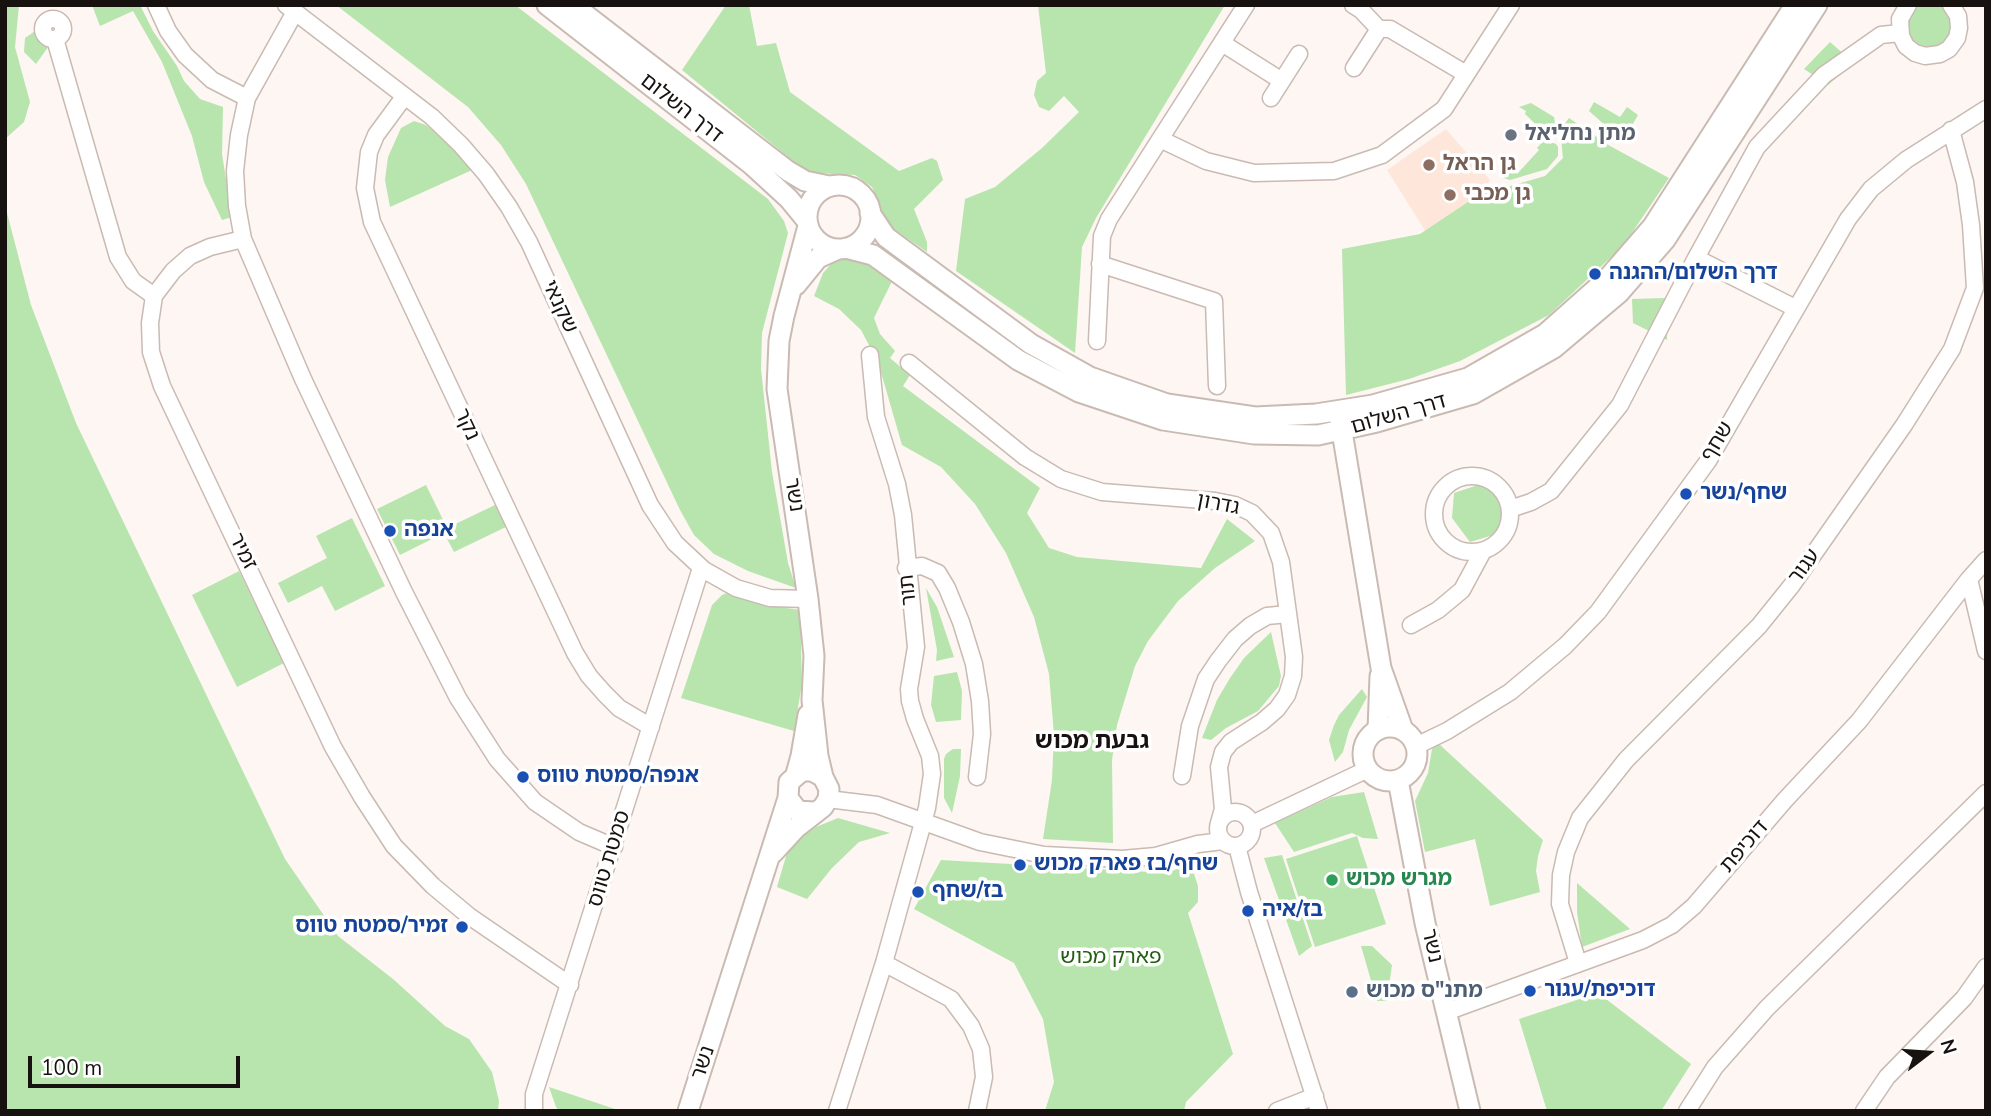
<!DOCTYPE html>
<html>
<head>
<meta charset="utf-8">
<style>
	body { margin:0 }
	#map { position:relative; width:1991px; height:1116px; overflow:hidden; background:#fdf6f3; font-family:"Nunito Sans",sans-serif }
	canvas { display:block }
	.frame { position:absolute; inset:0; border:7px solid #17120f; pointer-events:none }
	.north { position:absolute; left:1893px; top:1018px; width:70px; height:70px; -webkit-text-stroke:5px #fff; paint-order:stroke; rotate:73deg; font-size:19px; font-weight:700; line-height:28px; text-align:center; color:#17120f }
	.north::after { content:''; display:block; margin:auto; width:24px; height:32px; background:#17120f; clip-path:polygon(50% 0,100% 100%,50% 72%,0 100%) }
	.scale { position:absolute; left:28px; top:1056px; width:212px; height:32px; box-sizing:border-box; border:4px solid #17120f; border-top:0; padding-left:9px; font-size:21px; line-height:24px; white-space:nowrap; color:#17120f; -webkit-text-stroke:5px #fff; paint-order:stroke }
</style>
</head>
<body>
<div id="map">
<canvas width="1991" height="1116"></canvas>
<div class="frame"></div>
<div class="north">N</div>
<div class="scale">100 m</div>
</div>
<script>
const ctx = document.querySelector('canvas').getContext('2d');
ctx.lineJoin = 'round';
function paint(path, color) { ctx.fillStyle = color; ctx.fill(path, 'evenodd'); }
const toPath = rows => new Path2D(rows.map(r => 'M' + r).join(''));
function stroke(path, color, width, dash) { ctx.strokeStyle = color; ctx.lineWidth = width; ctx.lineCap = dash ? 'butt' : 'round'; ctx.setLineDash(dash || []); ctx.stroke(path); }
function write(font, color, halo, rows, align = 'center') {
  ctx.font = font + ' "Nunito Sans","Noto Sans Hebrew",sans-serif'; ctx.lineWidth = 7; ctx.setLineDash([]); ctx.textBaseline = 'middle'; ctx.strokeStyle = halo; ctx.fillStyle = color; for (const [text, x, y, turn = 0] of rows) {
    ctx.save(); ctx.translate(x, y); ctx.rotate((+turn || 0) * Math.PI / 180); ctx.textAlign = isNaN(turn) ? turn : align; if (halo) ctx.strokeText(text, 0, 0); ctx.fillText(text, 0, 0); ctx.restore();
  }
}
paint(toPath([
	[1446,129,1490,180,1486,190,1474,200,1426,232,1387,170]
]), '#fee7da');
paint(toPath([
	[5,5,19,5,15,47,30,102,24,122,5,139],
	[92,5,140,5,153,31,177,66,184,81,200,99,223,107,222,154,232,217,222,220,204,182,192,136,162,62,133,11,100,26],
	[336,5,515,5,768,199,784,221,788,233,762,333,761,369,772,472,788,563,796,588,748,571,714,554,694,535,680,510,526,184,501,145,468,107],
	[726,5,749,5,757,46,776,43,790,92,899,171,932,158,937,161,943,180,914,209,927,242,927,252,888,225,872,187,855,175,814,173,799,166,682,70],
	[1038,5,1225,5,1096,218,1082,247,1075,353,956,271,965,199,995,187,1042,148,1079,112,1064,96,1049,111,1039,107,1034,95,1037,81,1046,73],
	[1915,5,1943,5,1953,23,1949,42,1931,52,1915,47,1907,37,1905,22],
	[38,29,51,43,36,64,24,52,25,38],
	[1830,42,1854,63,1828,85,1804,69],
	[1594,102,1620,117,1627,107,1638,115,1623,141,1589,111],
	[1531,103,1554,117,1557,138,1545,133,1525,114,1526,111,1519,107],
	[1569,118,1610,146,1669,178,1623,246,1549,315,1460,361,1409,379,1346,395,1342,249,1420,234,1486,190,1500,189,1545,176,1563,158,1560,130],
	[414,121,426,125,440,136,472,170,390,207,385,180,388,157,401,128],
	[1544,140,1556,144,1558,147,1558,156,1547,169,1510,180,1504,178,1501,172,1507,164,1517,174,1539,150,1537,148],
	[5,205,31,305,76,423,285,859,338,936,393,979,445,1026,469,1039,492,1072,499,1101,498,1111,5,1111],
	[843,257,859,258,893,279,874,318,880,334,895,351,890,358,910,375,903,386,1040,488,1027,513,1049,548,1077,557,1201,568,1227,519,1255,541,1215,568,1178,601,1148,641,1135,666,1117,725,1112,760,1113,843,1043,839,1052,780,1054,735,1049,674,1034,617,1006,553,975,504,941,467,902,445,878,362,861,330,839,309,814,296,823,273,833,262],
	[1666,298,1667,340,1633,323,1632,299],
	[1481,484,1497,496,1503,517,1500,533,1470,542,1452,518,1454,493],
	[426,485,447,528,497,504,508,526,454,552,444,533,400,555,377,509],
	[352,518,385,586,335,611,322,586,288,603,278,583,327,558,316,536],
	[239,571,284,663,237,687,192,595],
	[926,588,937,607,954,657,936,661,937,650],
	[732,591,760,604,800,610,802,684,794,731,681,698,712,605,722,595],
	[1271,632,1281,676,1279,686,1258,711,1226,728,1211,740,1202,738,1217,700,1230,678,1244,658],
	[957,672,962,691,961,720,936,722,931,705,934,676],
	[1362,689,1367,697,1349,730,1343,752,1335,762,1329,740,1334,725,1339,715],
	[1438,743,1543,840,1538,856,1536,871,1540,892,1490,906,1475,839,1425,852,1415,801,1428,773,1432,749],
	[953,749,961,749,960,776,952,813,944,798,944,759,946,754],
	[1364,792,1378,839,1363,838,1352,833,1294,852,1275,823,1332,797],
	[838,818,890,833,859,842,832,868,807,899,777,887,789,846,816,827],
	[1357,836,1386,924,1315,947,1286,859],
	[1282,855,1312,946,1299,956,1264,858],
	[941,860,1167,873,1182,867,1193,871,1198,886,1198,902,1188,913,1233,1054,1186,1102,1184,1111,1045,1111,1054,1082,1043,1019,1014,963,914,909],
	[1577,883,1630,929,1582,947,1577,912],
	[1361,946,1372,946,1392,965,1387,1001,1377,1001],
	[1598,993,1691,1064,1661,1111,1547,1111,1519,1019],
	[549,1087,621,1111,559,1111,556,1107]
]), '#b7e5ad');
const minor = toPath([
	[156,5,168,31,185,55,212,80,247,98],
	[286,5,432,117,461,145,486,174,509,207,529,242,650,505,675,543,704,570,736,588,770,598,808,599],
	[1353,5,1361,10,1379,29,1390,29,1466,74],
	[1908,5,1900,19,1901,36,1906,46,1915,53,1925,56,1940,54,1949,49,1957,38,1959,28,1958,16,1951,5],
	[295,12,247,98,239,135,235,171,237,206,243,239,303,379,404,592,458,698,497,759,535,802,579,832,614,847],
	'43 29a10 10 0 1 1 20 0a10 10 0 1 1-20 0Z',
	[55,39,118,257,133,281,154,296,150,323,151,352,162,386,333,747,362,797,394,846,433,886,469,916,570,985],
	[1222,43,1282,81],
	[1354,68,1379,29],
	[404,97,376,135,369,152,365,188,372,222,575,653,589,676,605,694,619,708,651,727],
	[1271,98,1299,54],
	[1160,139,1206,161,1254,173,1334,171,1382,155,1444,109,1511,5],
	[1100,264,1214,301,1217,386],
	[154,296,173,271,190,256,210,247,243,239],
	[1795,308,1696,258,1757,147,1824,75,1881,35,1900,33],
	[1097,341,1102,236,1109,219,1246,5],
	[909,363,1025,457,1061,479,1102,492,1215,501,1235,505,1252,513,1271,533,1281,562,1294,657,1293,676,1287,695,1277,709,1262,722,1231,742,1223,752,1219,767,1223,809,1219,823],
	'1434 514a38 38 0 1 1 76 0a38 38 0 1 1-76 0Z',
	[1510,509,1531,502,1551,491,1620,405,1696,258],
	[906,568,922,566,938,573,947,588,961,622,974,664,980,701,982,734,977,777],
	[1969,579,1986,651],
	[1411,625,1438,610,1462,590,1483,551],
	[1416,746,1447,731,1510,692,1565,646,1598,612,1708,461,1848,219,1871,189,1906,160,1986,109],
	[1182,776,1190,726,1206,679,1218,661,1235,639,1250,626,1267,616,1288,614],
	[828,799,877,805,980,842,1044,855,1122,859,1156,856,1198,844,1223,841],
	'1218 829a17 17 0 1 1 34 0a17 17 0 1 1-34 0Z',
	[1252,824,1368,769],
	[1237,846,1249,892,1319,1111],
	[884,963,951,999,971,1026,981,1049,984,1077,977,1111],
	[1578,963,1560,904,1561,875,1566,852,1580,818,1626,760,1759,626,1792,585,1904,425,1952,349,1975,288,1971,225,1965,182,1951,130],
	[1446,1012,1643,940,1672,925,1694,906,1785,800,1859,721,1969,579,1986,560],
	[534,1111,534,1094,701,568],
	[837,1111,884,963,927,808,932,774,930,756,915,719,910,701,909,689,916,647,903,515,897,484,876,417,870,355],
	[1277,1111,1315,1096],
	[1687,1111,1715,1067,1767,1008,1986,793],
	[1864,1111,1887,1077,1964,998,1986,967]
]);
const tertiary = toPath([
	[547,5,752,165,789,199,807,221],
	[573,5,788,171,805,181,829,186],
	'807 217a32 32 0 1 1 64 0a32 32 0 1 1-64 0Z',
	[870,213,886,237,1031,344,1090,377,1167,404,1255,417,1316,414,1373,405,1468,378,1545,334,1607,279,1653,226,1795,5],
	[808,226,784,316,779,341,777,389,808,599,814,656,812,700,818,756,823,777],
	[846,248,873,255,1018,360,1079,392,1163,420,1254,434,1318,435,1377,422,1473,394,1554,348,1619,293,1665,240,1817,5],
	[796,285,818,258,838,249],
	[1340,419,1381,668,1403,730],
	'1363 754a27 27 0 1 1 54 0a27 27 0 1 1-54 0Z',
	[1378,730,1380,676],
	[796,774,801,756,808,715],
	[1398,780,1425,923,1470,1111],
	[773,853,796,828,823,807,828,799,829,789,823,777,812,771,802,771,789,782,788,798,798,811,814,812],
	[688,1111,788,798]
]);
stroke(minor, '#c9bab2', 19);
stroke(tertiary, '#c9bab2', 23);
stroke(minor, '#fff', 16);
stroke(tertiary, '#fff', 19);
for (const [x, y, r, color] of [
	[1511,135,7,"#6b7280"],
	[1429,165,7,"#8d6e63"],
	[1450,195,7,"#8d6e63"],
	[1595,274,7,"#1a4fb4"],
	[1686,494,7,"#1a4fb4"],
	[390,531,7,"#1a4fb4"],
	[523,777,7,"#1a4fb4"],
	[1020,865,7,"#1a4fb4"],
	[1332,880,7,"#2e9e5b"],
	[918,892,7,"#1a4fb4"],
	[1248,911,7,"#1a4fb4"],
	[462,927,7,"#1a4fb4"],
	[1530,991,7,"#1a4fb4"],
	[1352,992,7,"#5c6f8a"]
]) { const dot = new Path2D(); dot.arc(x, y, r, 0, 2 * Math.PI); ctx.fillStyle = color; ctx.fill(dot); stroke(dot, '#fff', 2.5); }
write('21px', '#17120f', '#fff', [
	["דרך השלום",681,109,38],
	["שקנאי",559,307,65],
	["דרך השלום",1399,415,-16],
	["נקר",466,425,65],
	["שחף",1718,442,-59],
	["נשר",793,495,81],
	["גדרון",1218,505,11],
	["זמיר",242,552,64],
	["עגור",1805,567,-54],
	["תור",909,590,-96],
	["דוכיפת",1745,847,-49],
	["סמטת טווס",610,859,-73],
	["נשר",1431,946,77],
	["נשר",704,1063,-72]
]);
write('bold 21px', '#5b616d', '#fff', [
	["מתן נחליאל",1525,135]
], 'left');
write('bold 21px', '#785e54', '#fff', [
	["גן הראל",1443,165],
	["גן מכבי",1464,195]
], 'left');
write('bold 21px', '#164399', '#fff', [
	["דרך השלום/ההגנה",1609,274],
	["שחף/נשר",1700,494],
	["אנפה",404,531],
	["אנפה/סמטת טווס",537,777],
	["שחף/בז פארק מכוש",1034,865],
	["בז/שחף",932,892],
	["בז/איה",1262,911],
	["זמיר/סמטת טווס",448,927,"right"],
	["דוכיפת/עגור",1544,991]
], 'left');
write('bold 21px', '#27864d', '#fff', [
	["מגרש מכוש",1346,880]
], 'left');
write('21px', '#215f10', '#fff', [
	["פארק מכוש",1111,958]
]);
write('bold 21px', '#4e5e75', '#fff', [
	["מתנ\"ס מכוש",1366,992]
], 'left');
write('bold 23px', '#17120f', '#fff', [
	["גבעת מכוש",1092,742]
]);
</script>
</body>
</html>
